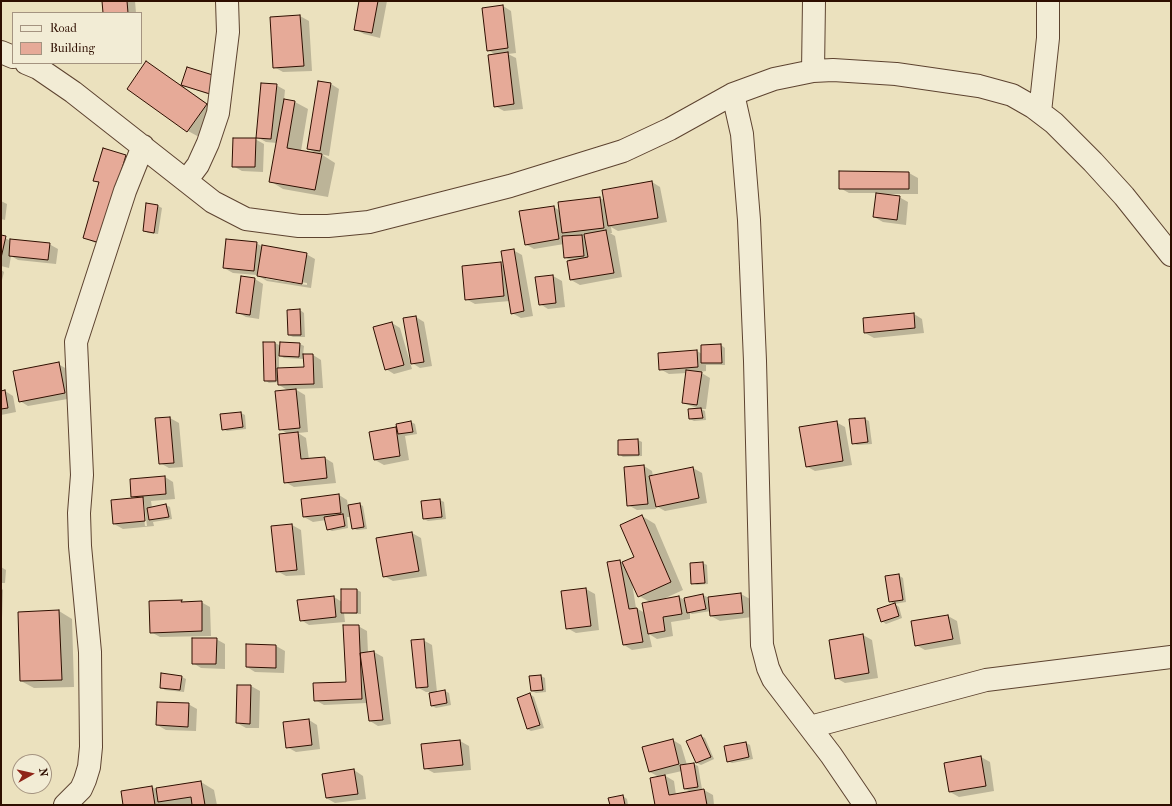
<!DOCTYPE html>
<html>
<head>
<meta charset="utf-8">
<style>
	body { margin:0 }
	#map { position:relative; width:1172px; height:806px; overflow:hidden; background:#ebe1be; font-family:"IM FELL French Canon",serif }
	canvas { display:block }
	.frame { position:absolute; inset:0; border:2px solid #2e0e00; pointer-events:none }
	.legend { position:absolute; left:12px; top:12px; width:130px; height:52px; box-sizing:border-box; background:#f2ecd5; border:1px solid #a49380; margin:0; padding:5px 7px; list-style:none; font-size:12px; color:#2e0e00 }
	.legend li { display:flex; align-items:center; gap:8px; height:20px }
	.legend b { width:20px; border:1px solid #a49380 }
	.north { position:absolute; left:12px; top:754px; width:40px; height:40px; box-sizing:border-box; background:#f2ecd5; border:1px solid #a49380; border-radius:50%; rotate:82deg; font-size:11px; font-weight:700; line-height:16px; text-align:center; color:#2e0e00 }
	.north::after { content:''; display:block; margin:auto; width:14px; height:18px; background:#8f2418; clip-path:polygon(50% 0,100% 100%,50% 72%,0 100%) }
</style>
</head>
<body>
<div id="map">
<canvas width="1172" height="806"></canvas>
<div class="frame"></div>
<ul class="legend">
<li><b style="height:5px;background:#f2ecd5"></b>Road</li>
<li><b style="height:11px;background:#e6aa98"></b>Building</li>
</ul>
<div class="north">N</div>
</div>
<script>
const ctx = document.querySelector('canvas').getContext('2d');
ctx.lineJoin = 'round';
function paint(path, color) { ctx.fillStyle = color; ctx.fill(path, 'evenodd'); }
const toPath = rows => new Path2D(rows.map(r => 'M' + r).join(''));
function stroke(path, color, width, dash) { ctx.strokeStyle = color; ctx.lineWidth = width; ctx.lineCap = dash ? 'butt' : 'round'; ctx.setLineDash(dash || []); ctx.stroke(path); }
paint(toPath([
	[103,1,135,1,136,13,104,13],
	[360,1,387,1,380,38,364,34,355,29],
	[503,6,511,11,516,53,508,54,516,58,523,109,504,111,495,106,496,55,488,50],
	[300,16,309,21,312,71,283,72,274,67],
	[146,62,182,86,188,68,219,98,185,86,184,87,219,112,201,138,188,131],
	[331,84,339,89,329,156,321,154,335,163,328,197,283,189,270,181,277,143,266,142,257,137,276,85,285,90,284,100,295,102,308,109,301,151,318,154,308,149],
	[255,139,264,144,263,172,242,171,233,166],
	[104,149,126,156,135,161,109,247,93,242,84,237,100,183,94,180],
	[840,172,909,173,918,178,918,194,883,194,883,195,899,197,908,202,906,225,883,222,874,217,877,193,849,193,840,188],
	[652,182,660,187,667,222,618,231,611,227,612,233,610,233,615,236,622,277,580,285,571,280,571,261,565,257,564,244,534,249,525,244,554,207,560,211,600,198,604,200],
	[1,201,7,204,5,220,1,219],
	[158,206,162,208,158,234,148,233,144,230],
	[1,236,11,241,49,244,58,249,56,264,18,260,11,256,9,268,1,266],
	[256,243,263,247,306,254,315,259,311,288,267,281,257,275,233,273,224,268],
	[266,277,307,283,307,285,266,279],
	[513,250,522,255,533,316,521,318,512,313,510,301,475,304,466,299,501,263,504,266],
	[1,270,4,272,1,284],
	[553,276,562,281,565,307,548,309,540,304],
	[255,279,263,284,259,319,246,317,237,312],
	[300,310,304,313,305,337,293,337,289,335],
	[914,314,922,319,924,333,874,338,865,333],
	[416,317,424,322,432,366,420,368,412,363],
	[392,323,400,328,412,369,394,374,386,369],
	[275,343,281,346,300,344,304,346,303,355,313,355,321,360,323,388,295,389,305,395,308,432,298,433,306,438,309,460,325,458,333,463,336,483,294,487,285,482,288,434,280,429,289,391,279,385,279,382,269,383,265,380],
	[279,355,284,358,304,359,305,368,279,369],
	[721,345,725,348,725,365,706,365,706,371,700,372,710,378,706,409,701,409,705,411,706,420,694,421,690,419,697,408,683,403,687,373,669,374,660,369,697,351,702,354],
	[58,364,67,369,73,398,28,406,20,401],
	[5,391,13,396,16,412,1,415,1,392],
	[241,413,245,415,246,429,227,431,223,429],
	[170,418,179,423,183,467,169,468,160,463],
	[865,419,869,421,872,444,857,445,853,443],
	[411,422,415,424,417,434,405,436,409,460,384,465,375,460,395,428,399,430],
	[836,422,845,427,852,465,815,471,806,466],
	[638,440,642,442,642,456,623,457,619,454],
	[644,466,652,471,653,477,693,468,702,473,707,503,665,511,656,506,656,509,637,510,628,505],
	[165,477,173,482,175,499,151,501,152,508,166,505,170,507,172,519,153,522,154,526,123,529,114,524,136,498,132,496],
	[142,502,144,502,147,526,145,526],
	[339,495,347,500,348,506,359,504,363,506,367,529,357,530,353,528,351,517,347,517,348,528,332,531,328,529,326,520,313,522,304,517],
	[440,500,444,502,446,519,428,521,424,519],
	[642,516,655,524,683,590,661,600,679,597,686,601,703,595,707,597,708,604,710,604,709,598,741,594,750,599,752,617,720,621,711,616,711,611,692,614,690,613,690,619,671,622,673,636,657,639,649,634,652,647,632,650,624,645,620,561,623,563,635,557],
	[632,583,639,596,650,602,645,613,636,608],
	[292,525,301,530,305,575,286,576,277,571],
	[412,533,421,538,427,576,393,581,384,576],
	[703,563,707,565,708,584,697,585,692,583],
	[1,567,6,570,5,583,1,583],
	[898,575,903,578,906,602,894,604,890,601],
	[1,588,3,590,2,618,1,618],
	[586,589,595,594,599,630,576,633,567,628,562,592],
	[342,590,357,590,361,592,361,614,344,613,345,622,309,625,301,620,334,597,342,602],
	[201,602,210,607,211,636,160,637,151,632],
	[895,604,899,607,902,618,886,624,882,621],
	[59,611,72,619,74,687,34,688,21,681],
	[948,616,957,621,961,644,925,650,916,645,912,622],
	[358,626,367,631,368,653,374,652,383,657,391,724,378,726,370,721,367,703,324,705,315,700,347,683],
	[863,635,872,640,878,678,845,683,836,678],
	[216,639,225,644,225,669,201,668,193,663],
	[423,640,432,645,437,692,445,691,449,693,451,705,436,708,432,706,430,692,426,692,417,687],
	[247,645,276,646,285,651,284,673,255,672,247,667],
	[541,676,545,678,546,692,536,693,532,691],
	[182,677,186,679,184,692,165,690,161,687],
	[251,686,260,691,259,728,246,728,237,723],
	[530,694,534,697,544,728,531,731,527,729],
	[188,704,197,709,196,731,166,730,157,725],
	[309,720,317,725,320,749,296,752,287,747],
	[701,736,705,738,714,759,701,765,697,763,688,742],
	[673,740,681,745,687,765,694,764,698,766,702,789,695,790,695,792,704,790,713,795,714,805,656,805,659,777,650,772,644,748],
	[682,771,685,789,691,792,676,795,674,781,664,775],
	[460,741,469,746,471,770,434,773,425,768],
	[746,743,750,745,753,759,732,763,728,761],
	[981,757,990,762,994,791,959,797,950,792],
	[354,770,363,776,366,799,335,803,326,798],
	[201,782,214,790,217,805,124,805,152,787,156,789],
	[623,796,627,799,628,805,611,805]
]), '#0003');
const building = toPath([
	[102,1,127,1,128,13,103,13,102,1],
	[359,1,378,1,372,33,354,30,359,1],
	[503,5,508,48,487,51,482,8,503,5],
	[300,15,304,66,273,68,270,17,300,15],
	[508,52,514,104,494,107,488,55,508,52],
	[146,61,207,104,187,132,127,89,146,61],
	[187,67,216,76,210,94,181,85,187,67],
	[318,81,331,83,320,151,307,149,318,81],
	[261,83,277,84,271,139,256,138,261,83],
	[284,99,295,101,287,148,322,154,315,190,269,182,284,99],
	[233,138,256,138,255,167,232,167,233,138],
	[103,148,126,155,100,243,83,238,99,182,93,181,103,148],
	[839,171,909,172,909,189,839,189,839,171],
	[652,181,658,218,608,226,602,190,652,181],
	[876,193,900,196,897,220,873,217,876,193],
	[600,197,604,228,562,233,558,202,600,197],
	[146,203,158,205,154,233,143,231,146,203],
	[554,206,559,239,525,245,519,211,554,206],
	[606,230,614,273,570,280,567,261,588,257,584,234,606,230],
	[1,235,6,236,1,258,1,235],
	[582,235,584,256,564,258,562,236,582,235],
	[10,239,50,243,48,260,9,256,10,239],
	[226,239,257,242,254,271,223,268,226,239],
	[262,245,307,253,302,284,257,276,262,245],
	[514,249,524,311,511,314,501,251,514,249],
	[501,262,504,296,465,300,462,266,501,262],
	[553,275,556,303,539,305,535,277,553,275],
	[241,276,255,278,250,315,236,313,241,276],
	[300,309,301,335,288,335,287,310,300,309],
	[914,313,915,328,864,333,863,318,914,313],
	[416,316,424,362,411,364,403,318,416,316],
	[392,322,404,365,385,370,373,327,392,322],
	[263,342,275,342,276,381,264,381,263,342],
	[280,342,300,343,299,357,279,356,280,342],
	[721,344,722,363,701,363,701,345,721,344],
	[697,350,698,367,659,370,658,353,697,350],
	[303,354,313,354,314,384,278,385,277,368,304,367,303,354],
	[59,362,65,393,19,402,13,371,59,362],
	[686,370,702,372,697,405,682,403,686,370],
	[296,389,300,428,279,430,275,391,296,389],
	[5,390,8,408,1,409,1,391,5,390],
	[701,408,703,418,689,419,688,409,701,408],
	[241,412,243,427,222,430,220,414,241,412],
	[170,417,174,463,159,464,155,418,170,417],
	[865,418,868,442,852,444,849,419,865,418],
	[411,421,413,432,398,434,396,424,411,421],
	[837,421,843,461,806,467,799,427,837,421],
	[396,427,400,456,374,460,369,432,396,427],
	[298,432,301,459,325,457,327,478,284,483,279,434,298,432],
	[638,439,639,455,618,455,618,440,638,439],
	[644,465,648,504,627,506,624,467,644,465],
	[693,467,699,498,656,507,649,476,693,467],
	[165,476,166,494,131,497,130,479,165,476],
	[339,494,341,513,303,517,301,499,339,494],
	[143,497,145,521,113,524,111,500,143,497],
	[440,499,442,517,423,519,421,501,440,499],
	[360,503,364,527,352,529,348,505,360,503],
	[166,504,169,517,149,520,147,508,166,504],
	[343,514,345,526,327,530,324,517,343,514],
	[642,515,671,582,638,597,622,562,634,557,620,525,642,515],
	[292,524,297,570,276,572,271,526,292,524],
	[412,532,419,571,383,577,376,538,412,532],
	[620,560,629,609,637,608,643,642,623,645,607,562,620,560],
	[703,562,705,583,691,584,690,563,703,562],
	[899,574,903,600,889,602,885,576,899,574],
	[586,588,591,626,566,629,561,591,586,588],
	[341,589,357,589,357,613,341,613,341,589],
	[741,593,743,613,710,616,708,597,741,593],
	[703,594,706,609,687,613,684,598,703,594],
	[334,596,336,617,300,621,297,600,334,596],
	[679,596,682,614,663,617,665,631,648,634,642,603,679,596],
	[182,600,181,602,202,601,202,631,150,633,149,601,182,600],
	[895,603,899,616,881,622,877,609,895,603],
	[59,610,62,680,20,681,18,612,59,610],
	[948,615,953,639,915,646,911,621,948,615],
	[343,625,359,625,362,699,314,701,313,683,346,682,343,625],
	[863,634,869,673,835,679,829,640,863,634],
	[192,638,217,638,216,664,192,664,192,638],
	[424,639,428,687,416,688,411,640,424,639],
	[246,644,276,645,276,668,246,667,246,644],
	[374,651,383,720,369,721,360,653,374,651],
	[161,673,182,676,180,690,160,688,161,673],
	[541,675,543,690,531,691,529,676,541,675],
	[237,685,251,685,250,724,236,723,237,685],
	[445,690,447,703,431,706,429,693,445,690],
	[530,693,540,725,527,729,517,698,530,693],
	[157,702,189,703,188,727,156,725,157,702],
	[309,719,312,745,286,748,283,722,309,719],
	[701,735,711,757,696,763,686,741,701,735],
	[673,739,679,764,649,772,642,747,673,739],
	[460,740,463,765,424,769,421,744,460,740],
	[746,742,749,757,727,762,724,746,746,742],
	[981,756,986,786,949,792,944,763,981,756],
	[694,763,698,787,684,789,680,765,694,763],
	[354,769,358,794,326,798,322,774,354,769],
	[665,775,669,795,704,789,707,805,655,805,650,778,665,775],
	[201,781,205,805,192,805,191,797,158,802,156,788,201,781],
	[152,786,155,805,123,805,121,791,152,786],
	[623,795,625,805,610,805,608,798,623,795]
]);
paint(building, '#e6aa98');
stroke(building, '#2e0e00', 1);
const minor = toPath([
	[1,52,13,57],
	[26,63,38,68,73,92,213,202,246,219,299,226,328,226,369,222,510,186,623,151,670,129,733,94,774,79,813,71,833,70,896,74,979,86,1012,95,1033,107,1054,123,1093,162,1124,196,1171,255],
	[813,71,814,1],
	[733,94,742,134,749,220,755,361,762,645,768,668,773,679,831,755,865,805],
	[1040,112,1048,38,1048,1],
	[186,181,198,165,208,143,218,113,228,32,227,1],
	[810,727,986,680,1171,657],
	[65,805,81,789,85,780,89,767,91,747,90,652,80,546,79,513,82,475,76,342,125,191,143,146]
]);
stroke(minor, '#5d4330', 24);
stroke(minor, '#f2ecd5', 22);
</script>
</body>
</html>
